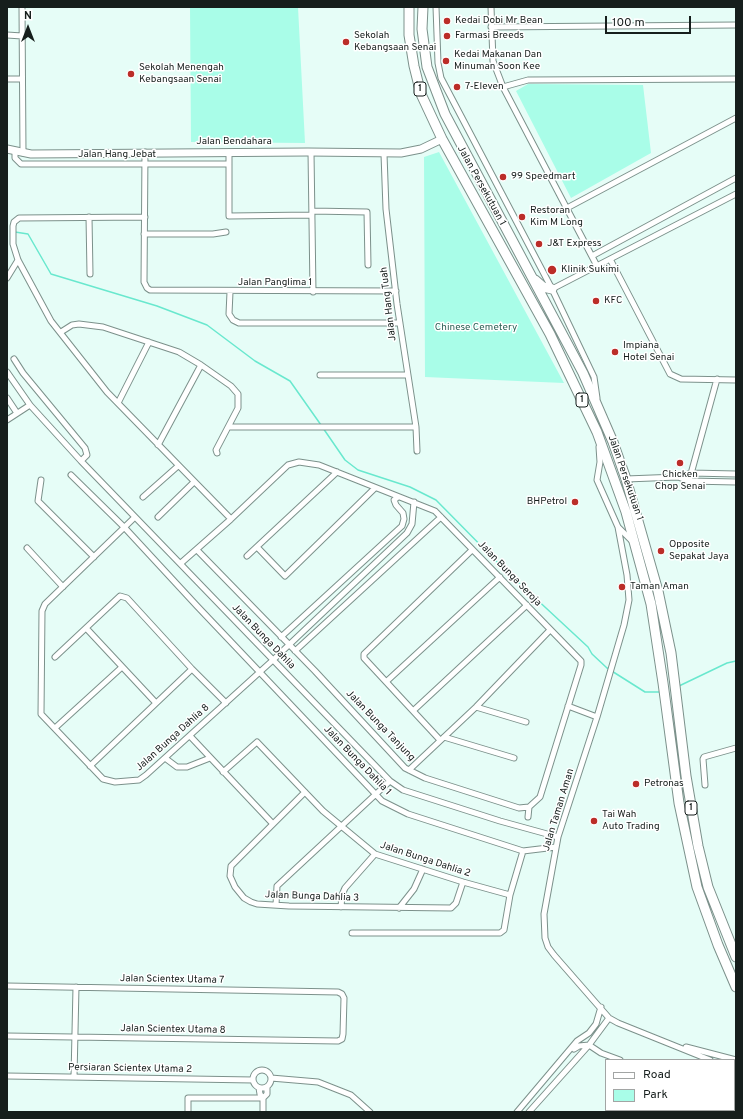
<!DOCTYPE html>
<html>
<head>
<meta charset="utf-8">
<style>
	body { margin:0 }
	#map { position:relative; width:743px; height:1119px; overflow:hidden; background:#e6fdf7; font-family:Overpass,sans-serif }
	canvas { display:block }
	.frame { position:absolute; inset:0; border:8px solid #161e1c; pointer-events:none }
	.legend { position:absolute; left:605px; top:1059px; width:130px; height:52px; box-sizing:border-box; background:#fff; border:1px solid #a2a5a4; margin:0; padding:5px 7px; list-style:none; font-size:12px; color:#161e1c }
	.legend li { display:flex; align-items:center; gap:8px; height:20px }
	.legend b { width:20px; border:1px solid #a2a5a4 }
	.north { position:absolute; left:8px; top:8px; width:40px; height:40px; -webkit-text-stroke:3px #fff; paint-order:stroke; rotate:0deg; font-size:11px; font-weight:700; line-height:16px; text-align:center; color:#161e1c }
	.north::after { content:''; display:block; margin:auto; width:14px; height:18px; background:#161e1c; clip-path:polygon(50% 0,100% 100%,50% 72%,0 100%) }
	.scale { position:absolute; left:605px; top:16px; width:86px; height:18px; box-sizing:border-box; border:2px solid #161e1c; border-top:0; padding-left:5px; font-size:12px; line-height:14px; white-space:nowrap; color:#161e1c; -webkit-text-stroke:3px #fff; paint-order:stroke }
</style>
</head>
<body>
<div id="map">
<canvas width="743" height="1119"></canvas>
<div class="frame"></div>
<ul class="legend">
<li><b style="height:5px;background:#fff"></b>Road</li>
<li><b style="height:11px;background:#a9fde8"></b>Park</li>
</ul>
<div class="north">N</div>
<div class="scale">100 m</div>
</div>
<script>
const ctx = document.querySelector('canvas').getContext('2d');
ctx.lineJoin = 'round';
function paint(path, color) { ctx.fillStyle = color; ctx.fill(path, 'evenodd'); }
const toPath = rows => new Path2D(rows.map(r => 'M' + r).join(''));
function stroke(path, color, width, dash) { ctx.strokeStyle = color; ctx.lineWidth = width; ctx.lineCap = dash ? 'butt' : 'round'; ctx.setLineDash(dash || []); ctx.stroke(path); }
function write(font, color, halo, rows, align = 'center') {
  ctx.font = font + ' Overpass,sans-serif'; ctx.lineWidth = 3; ctx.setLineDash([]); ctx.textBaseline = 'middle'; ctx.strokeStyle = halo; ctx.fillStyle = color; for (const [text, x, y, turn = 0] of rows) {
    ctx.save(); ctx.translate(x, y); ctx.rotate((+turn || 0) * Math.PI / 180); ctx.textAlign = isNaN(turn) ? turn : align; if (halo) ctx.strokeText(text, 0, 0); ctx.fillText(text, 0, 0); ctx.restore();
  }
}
paint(toPath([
	[190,7,298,7,305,143,191,142],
	[528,84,643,85,651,153,571,198,516,91],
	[439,152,564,383,425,377,424,157]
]), '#a9fde8');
stroke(toPath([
	[15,232,28,234,51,274,157,306,207,325,255,361,290,381,321,425],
	[323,428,345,460,358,470,410,487,436,500,504,569,588,647,592,654,607,668,645,692,660,692],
	[679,686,727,663,736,661]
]), '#69e8ce', 1.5);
const street = toPath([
	[22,7,23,153],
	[436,7,438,63,441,78,552,289,594,377,597,398],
	[491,7,493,61,503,87,597,266],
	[491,27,736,25],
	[7,35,22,36],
	[7,79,22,79],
	[503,87,528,80,736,79],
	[15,151,15,158,21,164,229,164],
	[145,152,144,282,147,288,150,290,396,291],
	[229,152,229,216,312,215],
	[311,152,313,292],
	[384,154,386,209,397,304,416,427,417,451],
	[567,208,736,118],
	[312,211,367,212,368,265],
	[89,217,90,274],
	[145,217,19,218,14,222,13,226,13,244,18,260,51,321,107,392,231,519],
	[144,234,213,234,226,232],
	[592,256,736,178],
	[610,259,670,374,681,379,736,380],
	[7,278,18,260],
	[552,289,736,194],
	[230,292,229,314,233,320,239,323,400,323],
	[61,332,72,325,79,324,103,327,179,352,201,365,231,386,238,394,238,408,216,450,217,453],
	[14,359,23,373,85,448,87,455,81,461],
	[7,372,30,405,81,461,390,781,403,790,500,821,558,837],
	[320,375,407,375],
	[7,398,17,413],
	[118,403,149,342],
	[7,420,30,405],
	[229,427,416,427],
	[158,445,201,365],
	[599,447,600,462,597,480,618,527,633,542],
	[71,475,124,527,197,606,382,801,408,814,523,851,556,847],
	[678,477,691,473,736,474],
	[626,479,678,477,689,481,736,482],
	[41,480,38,501,94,557],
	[689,481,717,379],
	[143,497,178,466],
	[135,517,45,604,42,611,41,714,103,779,115,782,139,780,146,775,273,660,407,533,412,524,414,502],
	[158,517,194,482],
	[618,527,627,575,629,600,624,625,597,717,558,837,544,914,545,938,548,947,554,955,609,1018,618,1023,710,1060],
	[257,547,285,576,375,488],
	[27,548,63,587],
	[247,556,337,472],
	[181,563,231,519,288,465,299,462,319,465,435,511,581,661,581,665,540,797,529,807,519,808,425,778,405,768,315,671,197,550],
	[86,628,156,703],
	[281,637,402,526,404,519,403,513,396,505,394,500,398,497],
	[295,651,441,517],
	[55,657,120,596,127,598,192,669,226,703],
	[387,681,500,577],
	[568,706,597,717],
	[476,707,526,722],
	[414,710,527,605],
	[55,728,122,667],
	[190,736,273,824],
	[444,737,514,758],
	[440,740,364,658,364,654,472,550],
	[165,758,177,767,187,767,210,758],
	[90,766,192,669],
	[409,770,476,707,550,630],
	[223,772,257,742,323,811,375,854,463,882,510,895],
	[705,785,703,759,704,757,736,748],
	[305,792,231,866,230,876,235,887,244,898,251,902,257,904,289,906,451,908,456,903,463,882],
	[528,817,529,807],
	[276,905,277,886,390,781],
	[341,907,342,895,345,888,375,854],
	[399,908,414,889,423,869],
	[352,933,500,933,504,930,510,895,523,851],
	[7,986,338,992,342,994,344,998,343,1034,342,1039,338,1041,7,1036],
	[589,1045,601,1053,620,1060],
	[686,1047,736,1060],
	[574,1049,579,1046,589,1045],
	'253 1079a9 9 0 1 1 18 0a9 9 0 1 1-18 0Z',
	[734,1071,736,1072],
	[7,1076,253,1080],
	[74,1077,76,987],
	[271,1078,318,1082,351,1095,370,1112],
	[259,1088,260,1094,263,1098,263,1112],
	[734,1109,736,1111],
	[188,1112,188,1098,263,1098,267,1094,267,1087],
	[517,1112,577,1041,589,1033,596,1024,601,1007],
	[529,1112,589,1045,609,1018]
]);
const secondary = toPath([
	[7,149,31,154,308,152,401,153,421,149,442,139]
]);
const highway = toPath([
	[409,7,409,35,414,66,421,94,442,139,550,334,597,432,626,512,651,604,663,683,679,803,697,887,718,945,736,987],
	[423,7,422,29,427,67,445,114,583,373,613,442,626,479,658,591,671,653,686,776,698,846,708,887,736,957],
	[535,280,543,287,552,289]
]);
stroke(street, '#7c918b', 7);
stroke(secondary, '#7c918b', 9);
stroke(highway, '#7c918b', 11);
stroke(street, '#fff', 5);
stroke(secondary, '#fff', 7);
stroke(highway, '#fff', 9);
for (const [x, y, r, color] of [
	[447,21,4,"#bb2d28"],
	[447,36,4,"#bb2d28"],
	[346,42,4,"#bb2d28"],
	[446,61,4,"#bb2d28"],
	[131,74,4,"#bb2d28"],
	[457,87,4,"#bb2d28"],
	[503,177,4,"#bb2d28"],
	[522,217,4,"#bb2d28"],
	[539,244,4,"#bb2d28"],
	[552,270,5,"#bb2d28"],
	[596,301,4,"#bb2d28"],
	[615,352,4,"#bb2d28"],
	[680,463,4,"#bb2d28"],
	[575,502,4,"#bb2d28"],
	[661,551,4,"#bb2d28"],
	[622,587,4,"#bb2d28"],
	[636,784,4,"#bb2d28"],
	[594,821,4,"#bb2d28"]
]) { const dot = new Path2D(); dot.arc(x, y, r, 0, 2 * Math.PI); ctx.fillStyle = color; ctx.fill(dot); stroke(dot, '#fff', 1.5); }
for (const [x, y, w] of [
	[420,89,12],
	[582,400,12],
	[691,808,12]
]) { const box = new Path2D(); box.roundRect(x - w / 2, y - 7, w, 14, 3); ctx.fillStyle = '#fff'; ctx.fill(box); stroke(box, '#161e1c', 1); }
write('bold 9px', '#161e1c', null, [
	["1",420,89],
	["1",582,400],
	["1",691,808]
]);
write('10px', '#161e1c', '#fff', [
	["Kedai Dobi Mr Bean",455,21],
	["Sekolah",354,36],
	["Kebangsaan Senai",354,48],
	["Farmasi Breeds",455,36],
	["Kedai Makanan Dan",454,55],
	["Minuman Soon Kee",454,67],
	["Sekolah Menengah",139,68],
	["Kebangsaan Senai",139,80],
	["7-Eleven",465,87],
	["99 Speedmart",511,177],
	["Restoran",530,211],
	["Kim M Long",530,223],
	["J&T Express",547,244],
	["Klinik Sukimi",561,270],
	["KFC",604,301],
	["Impiana",623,346],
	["Hotel Senai",623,358],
	["Chicken",680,475,"center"],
	["Chop Senai",680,487,"center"],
	["BHPetrol",567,502,"right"],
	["Opposite",669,545],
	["Sepakat Jaya",669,557],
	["Taman Aman",630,587],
	["Petronas",644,784],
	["Tai Wah",602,815],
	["Auto Trading",602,827]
], 'left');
write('10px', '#161e1c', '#fff', [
	["Jalan Bendahara",234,142],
	["Jalan Hang Jebat",117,155],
	["Jalan Persekutuan 1",481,186,61],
	["Jalan Panglima 1",275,283],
	["Jalan Hang Tuah",389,304,-97],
	["Jalan Persekutuan 1",625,478,71],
	["Jalan Bunga Seroja",509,574,46],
	["Jalan Bunga Dahlia",263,637,46],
	["Jalan Bunga Tanjung",380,726,46],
	["Jalan Bunga Dahlia 8",173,738,-42],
	["Jalan Bunga Dahlia 1",357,761,46],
	["Jalan Taman Aman",559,810,-73],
	["Jalan Bunga Dahlia 2",425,860,18],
	["Jalan Bunga Dahlia 3",312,897,2],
	["Jalan Scientex Utama 7",172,980,1],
	["Jalan Scientex Utama 8",173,1030,1],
	["Persiaran Scientex Utama 2",130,1069,1]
]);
write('10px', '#2c6156', '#fff', [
	["Chinese Cemetery",476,328]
]);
</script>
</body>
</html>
